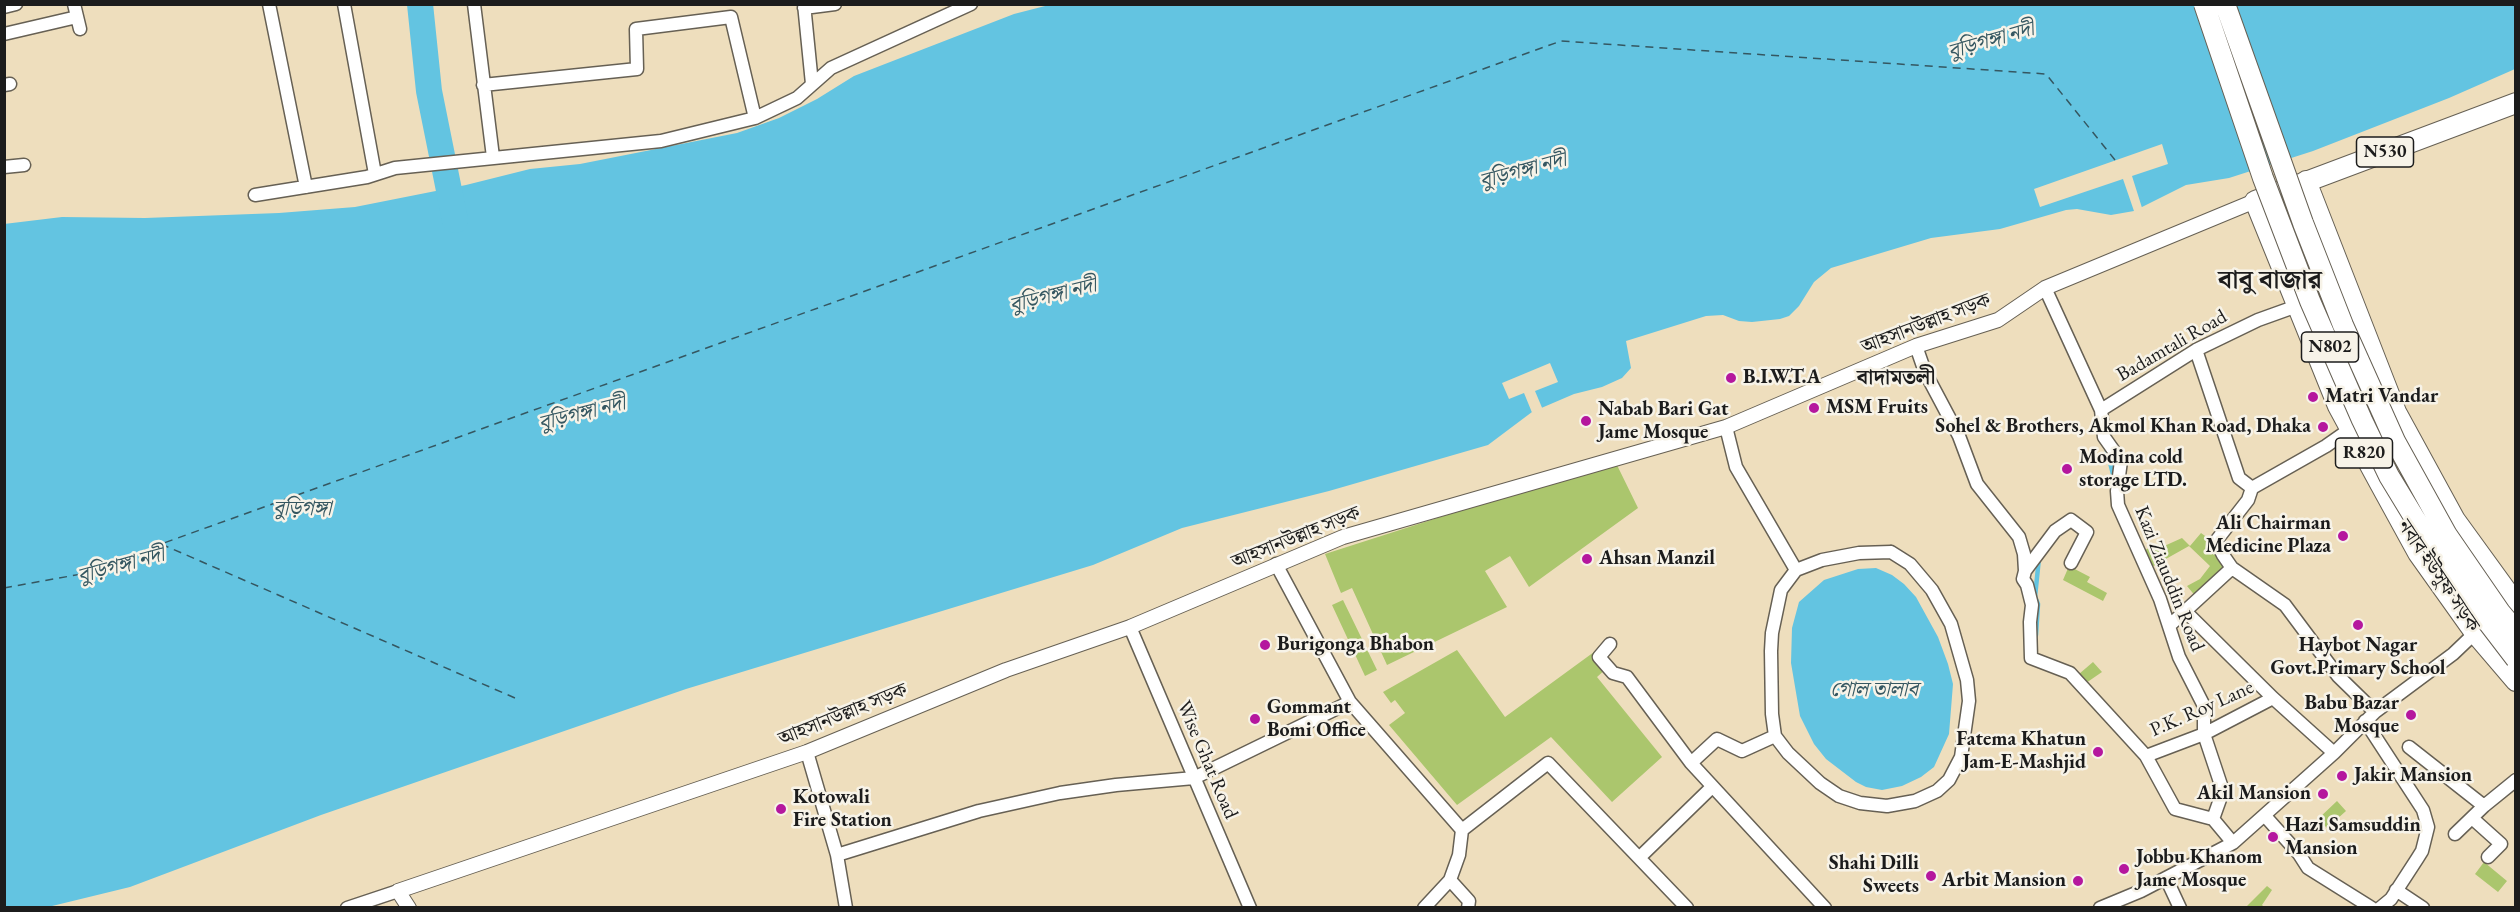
<!DOCTYPE html>
<html>
<head>
<meta charset="utf-8">
<style>
	body { margin:0 }
	#map { position:relative; width:2520px; height:912px; overflow:hidden; background:#eedebd; font-family:"EB Garamond",serif }
	canvas { display:block }
	.frame { position:absolute; inset:0; border:6px solid #1c1c1c; pointer-events:none }
</style>
</head>
<body>
<div id="map">
<canvas width="2520" height="912"></canvas>
<div class="frame"></div>
</div>
<script>
const ctx = document.querySelector('canvas').getContext('2d');
ctx.lineJoin = 'round';
function paint(path, color) { ctx.fillStyle = color; ctx.fill(path, 'evenodd'); }
const toPath = rows => new Path2D(rows.map(r => 'M' + r).join(''));
function stroke(path, color, width, dash) { ctx.strokeStyle = color; ctx.lineWidth = width; ctx.lineCap = dash ? 'butt' : 'round'; ctx.setLineDash(dash || []); ctx.stroke(path); }
function write(font, color, halo, rows, align = 'center') {
  ctx.font = font + ' "EB Garamond","Noto Serif Bengali",serif'; ctx.lineWidth = 5; ctx.setLineDash([]); ctx.textBaseline = 'middle'; ctx.strokeStyle = halo; ctx.fillStyle = color; for (const [text, x, y, turn = 0] of rows) {
    ctx.save(); ctx.translate(x, y); ctx.rotate((+turn || 0) * Math.PI / 180); ctx.textAlign = isNaN(turn) ? turn : align; if (halo) ctx.strokeText(text, 0, 0); ctx.fillText(text, 0, 0); ctx.restore();
  }
}
paint(toPath([
	[1615,461,1638,508,1529,587,1510,556,1485,571,1507,607,1387,665,1352,588,1341,593,1325,554],
	[2201,533,2212,541,2228,568,2197,598,2187,586,2200,579,2210,566,2189,546,2148,569,2141,552,2159,543,2162,547,2182,538,2190,546],
	[2069,566,2090,577,2087,582,2107,593,2103,601,2063,580],
	[1343,600,1377,670,1365,676,1332,605],
	[1457,650,1505,717,1594,652,1607,668,1597,677,1662,757,1612,802,1551,737,1457,805,1389,725,1405,713,1395,700,1391,703,1383,692],
	[2093,662,2102,672,2086,683,2079,674],
	[2337,801,2346,811,2327,828,2318,819],
	[2484,862,2507,881,2498,892,2475,874],
	[2267,886,2272,890,2262,905,2264,907,2246,907]
]), '#abc66d');
paint(toPath([
	[1049,5,2515,5,2515,69,2449,98,2313,151,2229,178,2186,185,2134,211,2111,215,2077,209,2066,210,2000,229,1931,238,1831,268,1814,282,1799,306,1789,316,1780,319,1752,322,1739,321,1723,315,1706,316,1626,341,1631,368,1622,378,1602,387,1574,394,1532,412,1488,445,1329,491,1182,528,1093,565,686,689,321,815,130,887,48,907,5,908,4,224,62,217,145,218,279,213,355,207,466,185,530,169,580,164,737,133,779,118,817,99,854,76,1014,14],
	[1876,568,1892,575,1904,584,1916,597,1938,637,1948,664,1953,684,1949,734,1934,767,1921,777,1902,786,1882,790,1866,787,1856,782,1826,759,1814,744,1800,716,1791,663,1792,628,1799,602,1824,580,1858,569]
]), '#63c4e1');
paint(toPath([
	[2162,144,2168,164,2132,176,2143,211,2135,214,2123,179,2040,207,2034,189],
	[1550,363,1558,382,1535,391,1543,410,1533,415,1524,393,1509,399,1502,383]
]), '#eedebd');
stroke(toPath([
	[2106,447,2115,482],
	[2036,635,2038,604,2035,597,2039,558]
]), '#63c4e1', 4.5);
stroke(toPath([
	[420,4,429,91,455,220]
]), '#63c4e1', 26);
stroke(toPath([
	[161,544,515,698],
	[4,588,87,573,161,544,1561,41,2046,74,2115,160]
]), '#355761', 1.5, [8, 6]);
const minor = toPath([
	[74,4,80,29],
	[269,4,306,187],
	[344,4,375,174],
	[474,4,493,157],
	[804,4,812,84],
	[4,7,16,4],
	[804,8,835,4],
	[4,34,77,17],
	[4,85,10,84],
	[483,85,637,69,636,29,731,17,755,118],
	[4,167,24,165],
	[255,195,367,177,395,168,661,141,755,118,797,98,831,68,971,4],
	[2045,288,2101,410,2104,437,2121,461,2117,491,2118,505,2160,599,2179,657,2204,706,2204,734,2223,791,2213,819],
	[1916,346,1925,372,1959,436,1977,484,2019,537,2024,554,2025,571,2023,579,2027,585,2032,605,2030,622,2031,658,2070,673,2146,756,2175,809,2213,819,2233,843],
	[2196,350,2239,478,2252,488],
	[2101,410,2196,350,2258,320,2297,306],
	[1726,427,1736,467,1796,570],
	[2252,488,2248,500,2216,541,2223,555,2232,568,2285,605,2338,676,2375,712],
	[2252,488,2326,446,2356,425],
	[1891,552,1910,564,1932,590,1951,624,1967,680,1969,701,1961,757,1949,780,1937,791,1915,801,1887,806,1860,803,1839,796,1820,783,1788,753,1775,736,1772,714,1771,651,1772,633,1781,590,1796,570,1822,560,1859,553,1891,552],
	[1276,564,1350,702,1462,830,1548,763,1687,908],
	[2025,571,2055,531,2071,520,2087,532,2071,563],
	[2186,612,2273,698,2334,753],
	[2170,625,2232,568],
	[1130,627,1250,908],
	[1610,644,1599,657,1613,673,1627,677,1691,763,1825,908],
	[2365,721,2423,810,2428,827,2422,851,2417,859,2391,899,2380,908],
	[2409,747,2484,806],
	[807,752,837,855,846,908],
	[2146,756,2204,734,2273,698],
	[1691,763,1717,739,1742,751,1775,736],
	[2265,816,2299,854,2308,868,2372,908],
	[2472,818,2501,844,2488,857],
	[2455,834,2484,806,2516,780],
	[837,855,979,811,1060,793,1116,785,1194,778,1350,702],
	[1640,857,1712,787],
	[2166,878,2180,908],
	[1450,880,1469,901,1468,908],
	[2396,890,2423,908],
	[347,908,398,891],
	[1424,908,1450,880,1459,855,1462,830],
	[2100,908,2141,891,2233,843,2334,753,2375,712,2453,654,2475,633]
]);
const tertiary = toPath([
	[409,908,398,891,807,752,1006,670,1130,627,1343,537,1726,427,1916,346,1998,320,2045,288,2255,201]
]);
const trunk = toPath([
	[2516,103,2255,201,2338,406,2378,480,2418,553,2475,633,2516,681],
	[2306,181,2396,412,2455,520,2516,604]
]);
stroke(minor, '#666054', 15);
stroke(tertiary, '#666054', 16);
stroke(trunk, '#666054', 22);
stroke(minor, '#fff', 12);
stroke(tertiary, '#fff', 14);
stroke(trunk, '#fff', 20);
const trunkBridge = toPath([
	[2204,4,2263,178,2310,301,2362,420,2389,476,2420,527,2454,578,2516,659],
	[2225,4,2303,223,2343,325,2395,441,2447,535,2500,612,2516,631]
]);
stroke(trunkBridge, '#666054', 22, []);
stroke(trunkBridge, '#fff', 20);
for (const [x, y, r, color] of [
	[1731,378,6,"#b5179e"],
	[2313,397,6,"#b5179e"],
	[1814,408,6,"#b5179e"],
	[1586,421,6,"#b5179e"],
	[2323,427,6,"#b5179e"],
	[2067,469,6,"#b5179e"],
	[2343,536,6,"#b5179e"],
	[1587,559,6,"#b5179e"],
	[2358,625,6,"#b5179e"],
	[1265,645,6,"#b5179e"],
	[2411,715,6,"#b5179e"],
	[1255,719,6,"#b5179e"],
	[2098,752,6,"#b5179e"],
	[2342,776,6,"#b5179e"],
	[2323,794,6,"#b5179e"],
	[781,809,6,"#b5179e"],
	[2273,837,6,"#b5179e"],
	[2124,869,6,"#b5179e"],
	[1931,876,6,"#b5179e"],
	[2078,881,6,"#b5179e"]
]) { const dot = new Path2D(); dot.arc(x, y, r, 0, 2 * Math.PI); ctx.fillStyle = color; ctx.fill(dot); stroke(dot, '#f7f3e8', 2); }
for (const [x, y, w] of [
	[2385,152,57],
	[2330,347,57],
	[2364,453,57]
]) { const box = new Path2D(); box.roundRect(x - w / 2, y - 15, w, 30, 4.5); ctx.fillStyle = '#f7f3e8'; ctx.fill(box); stroke(box, '#1c1c1c', 1.5); }
write('bold 18px', '#1c1c1c', null, [
	["N530",2385,152],
	["N802",2330,347],
	["R820",2364,453]
]);
write('20px', '#1c1c1c', '#f7f3e8', [
	["আহসানউল্লাহ সড়ক",1926,324,-21],
	["Badamtali Road",2172,346,-30],
	["আহসানউল্লাহ সড়ক",1296,538,-22],
	["নবাব ইউসুফ সড়ক",2438,576,56],
	["Kazi Ziauddin Road",2169,579,68],
	["P.K. Roy Lane",2202,709,-24],
	["আহসানউল্লাহ সড়ক",843,715,-22],
	["Wise Ghat Road",1207,760,67]
]);
write('bold 20px', '#1c1c1c', '#f7f3e8', [
	["B.I.W.T.A",1743,378],
	["Matri Vandar",2325,397],
	["MSM Fruits",1826,408],
	["Nabab Bari Gat",1598,410],
	["Jame Mosque",1598,433],
	["Sohel & Brothers, Akmol Khan Road, Dhaka",2311,427,"right"],
	["Modina cold",2079,458],
	["storage LTD.",2079,481],
	["Ali Chairman",2331,524,"right"],
	["Medicine Plaza",2331,547,"right"],
	["Ahsan Manzil",1599,559],
	["Burigonga Bhabon",1277,645],
	["Haybot Nagar",2358,646,"center"],
	["Govt.Primary School",2358,669,"center"],
	["Babu Bazar",2399,704,"right"],
	["Mosque",2399,727,"right"],
	["Gommant",1267,708],
	["Bomi Office",1267,731],
	["Fatema Khatun",2086,740,"right"],
	["Jam-E-Mashjid",2086,763,"right"],
	["Jakir Mansion",2354,776],
	["Akil Mansion",2311,794,"right"],
	["Kotowali",793,798],
	["Fire Station",793,821],
	["Hazi Samsuddin",2285,826],
	["Mansion",2285,849],
	["Jobbu Khanom",2136,858],
	["Jame Mosque",2136,881],
	["Shahi Dilli",1919,864,"right"],
	["Sweets",1919,887,"right"],
	["Arbit Mansion",2066,881,"right"]
], 'left');
write('italic 21px', '#355761', '#f7f3e8', [
	["বুড়িগঙ্গা নদী",1991,41,-16],
	["বুড়িগঙ্গা নদী",1523,171,-15],
	["বুড়িগঙ্গা নদী",1053,296,-14],
	["বুড়িগঙ্গা নদী",582,414,-14],
	["বুড়িগঙ্গা",302,509],
	["বুড়িগঙ্গা নদী",121,566,-15],
	["গোল তালাব",1874,690]
]);
write('bold 21px', '#1c1c1c', '#f7f3e8', [
	["বাদামতলী",1896,378]
]);
write('bold 26px', '#1c1c1c', '#f7f3e8', [
	["বাবু বাজার",2270,281]
]);
</script>
</body>
</html>
